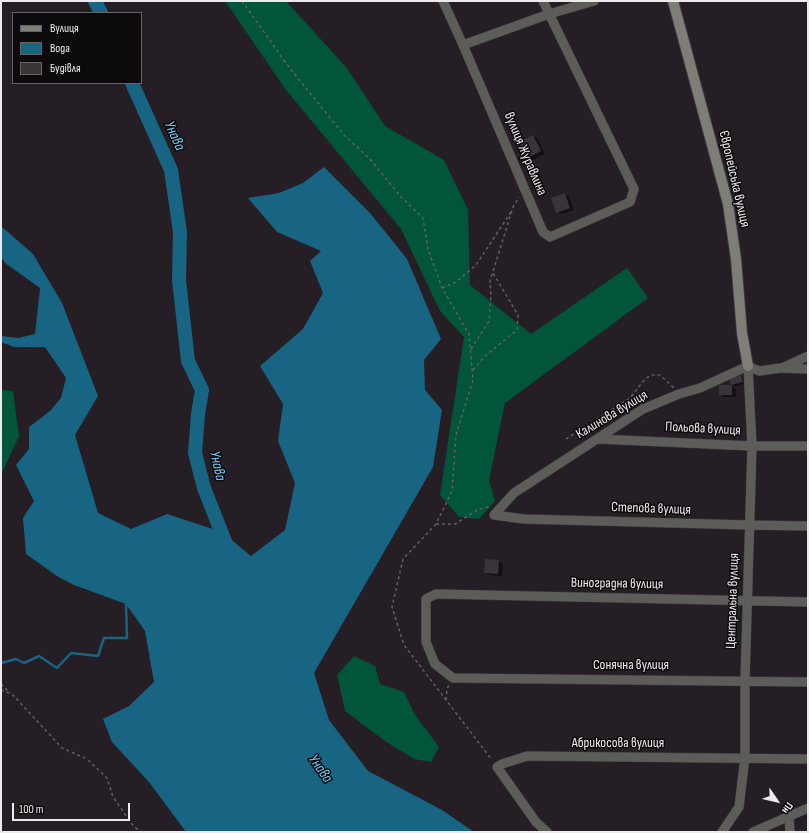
<!DOCTYPE html>
<html>
<head>
<meta charset="utf-8">
<style>
	body { margin:0 }
	#map { position:relative; width:809px; height:833px; overflow:hidden; background:#251f25; font-family:"Sofia Sans Condensed",sans-serif }
	canvas { display:block }
	.frame { position:absolute; inset:0; border:2px solid #ede9ed; pointer-events:none }
	.legend { position:absolute; left:12px; top:12px; width:130px; height:72px; box-sizing:border-box; background:#0c0a0c; border:1px solid #666366; margin:0; padding:5px 7px; list-style:none; font-size:12px; color:#ede9ed }
	.legend li { display:flex; align-items:center; gap:8px; height:20px }
	.legend b { width:20px; border:1px solid #666366 }
	.north { position:absolute; left:757px; top:781px; width:40px; height:40px; -webkit-text-stroke:3px #0c0a0c; paint-order:stroke; rotate:124deg; font-size:11px; font-weight:700; line-height:16px; text-align:center; color:#ede9ed }
	.north::after { content:''; display:block; margin:auto; width:14px; height:18px; background:#ede9ed; clip-path:polygon(50% 0,100% 100%,50% 72%,0 100%) }
	.scale { position:absolute; left:12px; top:803px; width:118px; height:18px; box-sizing:border-box; border:2px solid #ede9ed; border-top:0; padding-left:5px; font-size:12px; line-height:14px; white-space:nowrap; color:#ede9ed; -webkit-text-stroke:3px #0c0a0c; paint-order:stroke }
</style>
</head>
<body>
<div id="map">
<canvas width="809" height="833"></canvas>
<div class="frame"></div>
<ul class="legend">
<li><b style="height:5px;background:#7d7e78"></b>Вулиця</li>
<li><b style="height:11px;background:#176483"></b>Вода</li>
<li><b style="height:11px;background:#3a333a"></b>Будівля</li>
</ul>
<div class="north">Пн</div>
<div class="scale">100 m</div>
</div>
<script>
const ctx = document.querySelector('canvas').getContext('2d');
ctx.lineJoin = 'round';
function paint(path, color) { ctx.fillStyle = color; ctx.fill(path, 'evenodd'); }
const toPath = rows => new Path2D(rows.map(r => 'M' + r).join(''));
function stroke(path, color, width, dash) { ctx.strokeStyle = color; ctx.lineWidth = width; ctx.lineCap = dash ? 'butt' : 'round'; ctx.setLineDash(dash || []); ctx.stroke(path); }
function write(font, color, halo, rows, align = 'center') {
  ctx.font = font + ' "Sofia Sans Condensed",sans-serif'; ctx.lineWidth = 3; ctx.setLineDash([]); ctx.textBaseline = 'middle'; ctx.strokeStyle = halo; ctx.fillStyle = color; for (const [text, x, y, turn = 0] of rows) {
    ctx.save(); ctx.translate(x, y); ctx.rotate((+turn || 0) * Math.PI / 180); ctx.textAlign = isNaN(turn) ? turn : align; if (halo) ctx.strokeText(text, 0, 0); ctx.fillText(text, 0, 0); ctx.restore();
  }
}
paint(toPath([
	[225,1,286,1,346,67,385,126,444,160,468,210,470,285,531,334,627,268,648,298,505,403,489,480,495,501,479,519,459,517,440,495,464,337,440,311,401,229,286,90],
	[1,390,13,391,19,436,1,475],
	[354,656,375,666,380,684,404,692,415,715,439,747,431,762,414,759,385,741,345,711,337,675]
]), '#01553a');
paint(toPath([
	[324,167,370,213,407,259,441,339,424,360,425,390,442,410,433,467,314,673,329,720,368,771,442,810,474,832,186,832,149,782,112,742,103,719,129,706,154,682,145,631,126,604,74,585,57,576,26,554,23,518,34,501,16,465,29,449,29,427,50,411,61,398,66,378,45,347,14,347,1,342,1,336,18,338,35,334,40,288,5,263,1,257,1,226,33,254,62,303,98,396,75,435,98,513,131,529,167,514,222,532,251,556,285,530,295,483,278,441,283,404,260,366,303,329,323,293,310,261,321,251,277,232,248,198,279,193,303,183]
]), '#176483');
paint(toPath([
	[533,136,537,138,545,154,533,160,529,158],
	[565,194,569,196,574,210,561,214,557,212],
	[741,376,745,379,746,384,733,387,736,389,736,397,724,397,720,394,720,386,735,386,732,384],
	[499,561,503,564,502,576,489,575,485,573]
]), '#0007');
stroke(toPath([
	[1,663,16,659,24,663,39,656,57,668,71,653,98,656,104,638,127,638,126,604]
]), '#176483', 2.5);
stroke(toPath([
	[95,1,101,13],
	[132,83,171,170,180,232,179,280,188,361,202,390,198,414,195,453,204,488,228,549]
]), '#176483', 14);
paint(toPath([
	[533,135,541,151,528,158,519,142],
	[565,193,570,208,556,213,551,198],
	[741,375,743,382,731,385,729,379],
	[719,385,732,385,732,395,719,395],
	[485,559,499,560,498,574,484,573]
]), '#3a333a');
const street = toPath([
	[443,1,463,45,543,232,550,237,630,202,634,189,543,1],
	[463,45,549,14,594,1],
	[784,367,808,356],
	[598,439,752,446,808,446],
	[494,515,514,493,643,409,679,394,700,388,748,366,759,371,781,368,808,369],
	[494,515,524,519,749,525,808,526],
	[808,602,436,594,426,599,426,642,435,664,453,678,808,682],
	[789,816,790,832],
	[547,832,536,822,497,767,502,764,527,756,808,759],
	[722,832,739,807,745,757,745,680,752,446,748,366],
	[753,832,808,808]
]);
const secondary = toPath([
	[673,1,728,204,736,259,742,333,748,366]
]);
stroke(street, '#413b41', 10);
stroke(secondary, '#413b41', 12);
stroke(toPath([
	[242,1,288,66,344,135,370,159,401,197,423,218,428,249,442,288,469,334,473,380,456,435,452,491,436,524,403,559,392,607,404,645,492,760],
	[442,288,456,282,476,265,511,212],
	[471,349,489,321,491,296,490,281,513,207,519,197],
	[473,370,485,356,517,330,518,315,493,273],
	[566,439,630,398,645,379,651,375,660,375,674,388],
	[436,524,455,524,479,509,489,507],
	[1,684,8,691],
	[1,690,12,694,62,748,87,759,107,778,113,797,134,827,142,832],
	[446,700,447,689,449,685]
]), '#645f64', 1.5, [3, 3]);
stroke(street, '#5c5d58', 9);
stroke(secondary, '#7d7e78', 10);
write('14px', '#ede9ed', '#0c0a0c', [
	["вулиця Журавлина",525,154,67],
	["Європейська вулиця",734,179,77],
	["Калинова вулиця",612,415,-31],
	["Польова вулиця",703,429,3],
	["Степова вулиця",651,509,2],
	["Виноградна вулиця",617,584,1],
	["Центральна вулиця",733,601,-88],
	["Сонячна вулиця",631,665],
	["Абрикосова вулиця",618,743]
]);
write('italic 15px', '#70d0fc', '#0c0a0c', [
	["Унава",174,136,66],
	["Унава",217,466,77],
	["Унава",320,769,55]
]);
</script>
</body>
</html>
